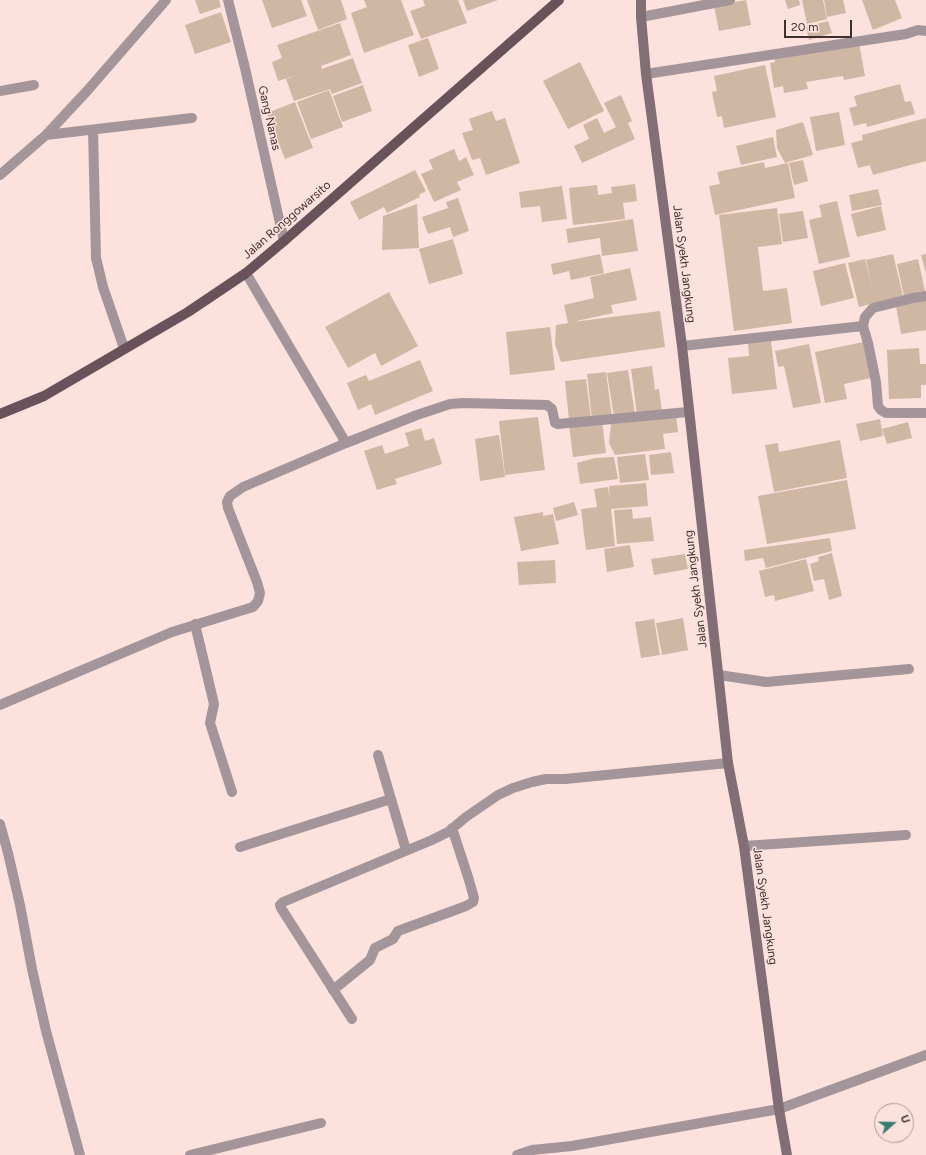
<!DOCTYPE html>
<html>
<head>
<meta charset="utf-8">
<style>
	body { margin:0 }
	#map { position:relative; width:926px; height:1155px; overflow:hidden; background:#fde1dd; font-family:Figtree,sans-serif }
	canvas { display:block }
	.north { position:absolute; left:874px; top:1103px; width:40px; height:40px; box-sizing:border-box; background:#fde1dd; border:1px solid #b19a97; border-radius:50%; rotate:70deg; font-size:11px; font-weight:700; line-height:16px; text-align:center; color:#3e302e }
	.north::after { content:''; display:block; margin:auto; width:14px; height:18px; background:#377d74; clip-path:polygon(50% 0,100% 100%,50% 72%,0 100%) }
	.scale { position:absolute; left:784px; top:20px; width:68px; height:18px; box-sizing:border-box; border:2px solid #3e302e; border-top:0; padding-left:5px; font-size:12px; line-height:14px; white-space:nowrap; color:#3e302e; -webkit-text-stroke:3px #fde1dd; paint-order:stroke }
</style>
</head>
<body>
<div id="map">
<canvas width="926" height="1155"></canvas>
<div class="north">U</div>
<div class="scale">20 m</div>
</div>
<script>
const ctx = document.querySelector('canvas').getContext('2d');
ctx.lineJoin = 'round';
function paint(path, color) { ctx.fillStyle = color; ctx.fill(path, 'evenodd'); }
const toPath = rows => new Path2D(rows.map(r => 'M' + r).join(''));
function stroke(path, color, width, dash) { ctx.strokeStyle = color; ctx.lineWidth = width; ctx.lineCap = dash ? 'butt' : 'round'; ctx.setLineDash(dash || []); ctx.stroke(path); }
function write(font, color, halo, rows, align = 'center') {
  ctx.font = font + ' Figtree,sans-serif'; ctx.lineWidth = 3; ctx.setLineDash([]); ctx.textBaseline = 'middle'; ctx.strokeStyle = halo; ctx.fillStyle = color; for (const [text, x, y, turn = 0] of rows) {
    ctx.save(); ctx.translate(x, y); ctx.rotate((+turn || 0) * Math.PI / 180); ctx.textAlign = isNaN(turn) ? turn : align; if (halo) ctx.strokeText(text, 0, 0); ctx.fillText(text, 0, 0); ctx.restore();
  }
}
paint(toPath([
	[195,0,219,0,221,7,200,14],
	[262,0,301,0,307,16,272,28],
	[307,0,341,0,347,19,318,30],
	[364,0,401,0,414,35,364,53,351,13,367,7],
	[423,0,458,0,467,23,421,39,410,11,425,6],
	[463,0,498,0,467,11],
	[746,0,751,25,719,31,714,6],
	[785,0,799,0,800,5,788,9],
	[802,0,823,0,827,19,807,24],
	[824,0,843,0,846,13,827,17],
	[862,0,895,0,902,18,873,30],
	[221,12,231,42,195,54,185,25],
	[828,21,832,33,809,40,806,27],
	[340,23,351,55,321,66,322,69,353,58,362,83,332,94,330,89,294,101,286,79,297,75,278,81,272,62,282,58,277,45],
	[428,38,439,69,419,77,408,45],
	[859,43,865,76,844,80,843,76,806,82,808,89,784,93,783,86,774,88,770,63,775,62,774,57],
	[580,62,604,111,568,129,543,81],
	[765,65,776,117,724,128,722,116,717,117,712,92,717,91,714,76],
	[900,84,905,102,911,101,915,114,867,127,866,123,854,126,849,108,857,106,854,96],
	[363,85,372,111,342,122,333,96],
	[329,90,343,127,311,139,297,102],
	[621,95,632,121,628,123,635,139,582,163,574,146,589,139,583,125,597,118,604,133,616,127,604,103],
	[295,102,313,148,285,159,267,113],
	[492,111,496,121,505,118,520,163,486,175,480,158,472,160,462,133,473,130,469,119],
	[839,112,845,145,816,151,810,117],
	[926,118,926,161,873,175,870,165,858,168,851,143,863,140,862,135],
	[803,122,813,155,785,163,777,148,776,130],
	[773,137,777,157,741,165,736,146],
	[454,149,459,161,466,157,474,175,457,182,461,190,434,202,421,174,433,169,429,160],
	[803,160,808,181,794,185,789,163],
	[764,162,765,168,788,163,795,198,715,215,709,186,720,184,717,172],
	[415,170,426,191,419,195,420,197,387,213,384,207,359,220,350,202],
	[635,184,637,201,623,203,625,219,573,225,569,188,597,185,598,195,612,193,611,187],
	[562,186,567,219,542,222,540,206,521,208,519,192],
	[878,189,882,205,852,211,849,195],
	[458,198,469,231,453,237,450,227,428,234,422,217,448,208,446,202],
	[837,201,850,257,819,264,809,220,822,217,819,205],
	[417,204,419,248,382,250,383,216],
	[881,206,886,230,857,237,851,214],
	[777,208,782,244,758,247,763,291,787,288,792,323,734,331,719,215],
	[803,211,808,238,783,242,779,214],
	[633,219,638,251,602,256,600,238,568,243,566,229],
	[453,239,463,274,429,284,419,249],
	[600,254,604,273,571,280,569,271,553,275,551,264],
	[893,254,903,296,859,307,848,263,865,259,873,290,866,260],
	[926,254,926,273,921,255],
	[918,259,925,291,904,296,897,264],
	[845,263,854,298,821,306,813,271],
	[630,268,637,300,611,305,613,313,572,322,660,311,665,347,561,362,555,344,556,325,568,323,564,305,594,298,590,277],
	[389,292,418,346,381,366,375,353,348,368,325,327],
	[926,300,926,330,901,334,896,306],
	[550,327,555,370,510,375,506,332],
	[771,341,777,389,732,394,728,358,749,356,748,343],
	[863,342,871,378,844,384,847,399,825,403,815,352],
	[809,344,821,403,793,408,784,366,778,367,775,351],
	[919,348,920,364,926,364,926,385,921,385,921,398,889,399,887,350],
	[420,360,433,391,375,415,371,404,358,410,347,383,366,375,369,381],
	[652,366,655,389,649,390,659,389,662,412,637,415,631,369],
	[628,370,635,414,614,417,607,373],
	[606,372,612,417,592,419,587,374],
	[586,379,591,418,569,420,565,381],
	[676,415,678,432,663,434,665,449,615,455,609,443,611,424],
	[538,417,545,470,505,475,499,421],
	[880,419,883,436,860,441,856,424],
	[602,421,606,453,573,457,569,425],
	[908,422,912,438,887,444,882,429],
	[421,428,425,441,434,438,442,464,395,479,397,484,377,490,364,451,382,445,385,454,409,446,405,433],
	[499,435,505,477,480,481,475,439],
	[840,440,847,478,774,492,765,445,778,443,779,452],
	[671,452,674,473,651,475,649,455],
	[645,454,649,480,620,483,617,457],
	[614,457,618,479,580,484,577,463,595,458],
	[847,480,856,529,767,544,758,496],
	[646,483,648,506,611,509,615,546,586,550,581,509,597,507,594,489,608,487,610,500,609,486],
	[574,502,578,515,556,521,553,508],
	[632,509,633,519,651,517,654,541,617,544,614,510],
	[543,512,543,516,553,514,559,544,521,551,514,517],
	[830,538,832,551,766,568,763,558,745,561,744,550],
	[630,545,634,567,607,572,604,549],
	[832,553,842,596,829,600,824,579,814,581,810,564,819,561,818,557],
	[685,554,688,569,654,575,651,559],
	[806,559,814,591,775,601,774,595,765,597,759,571],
	[555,560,556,583,519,585,517,562],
	[683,618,688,650,662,655,656,623],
	[654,619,660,655,641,658,635,622]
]), '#d0b7a4');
stroke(toPath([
	[228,0,245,68,284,241],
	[641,17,730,0],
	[646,74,906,34,918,30,926,31],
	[0,91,34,85],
	[93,130,96,258,103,287,124,348],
	[46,135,192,118],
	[0,175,46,135,87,91,166,0],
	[863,326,865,317,873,308,913,298,926,296],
	[682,346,863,326,868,343,876,382,878,406,881,410,886,413,926,413],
	[346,443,417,415,450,404,463,403,547,405,552,409,555,423,558,424,688,412],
	[195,624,214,704,210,723,232,792],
	[719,675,766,682,909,669],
	[0,705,172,632,253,607,258,601,260,593,257,582,228,508,227,502,230,496,243,487,346,443,246,273],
	[378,755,406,850],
	[0,824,8,853,20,905,32,969,46,1031,80,1155],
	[744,846,906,835],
	[240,847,391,799],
	[333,990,370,960,375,948,393,939,398,931,466,906,473,902,474,898,469,880,452,828],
	[352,1019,281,908,280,905,283,902,432,840,448,832,466,817,498,795,513,788,532,782,546,779,565,779,728,763],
	[190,1155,321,1123],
	[517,1155,532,1150,572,1146,779,1109]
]), '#a3959a', 10);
stroke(toPath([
	[779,1109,926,1055]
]), '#a3959a', 10);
stroke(toPath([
	[641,0,641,17,646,74,682,346,728,763,744,846,779,1109,787,1155]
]), '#826e74', 10);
stroke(toPath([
	[0,414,44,396,188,312,246,273,284,241,559,0]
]), '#69525a', 10);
write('12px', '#3e302e', '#fde1dd', [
	["Gang Nanas",269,118,77],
	["Jalan Ronggowarsito",287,220,-41],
	["Jalan Syekh Jangkung",684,264,83],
	["Jalan Syekh Jangkung",696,589,-97],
	["Jalan Syekh Jangkung",765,906,82]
]);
</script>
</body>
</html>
